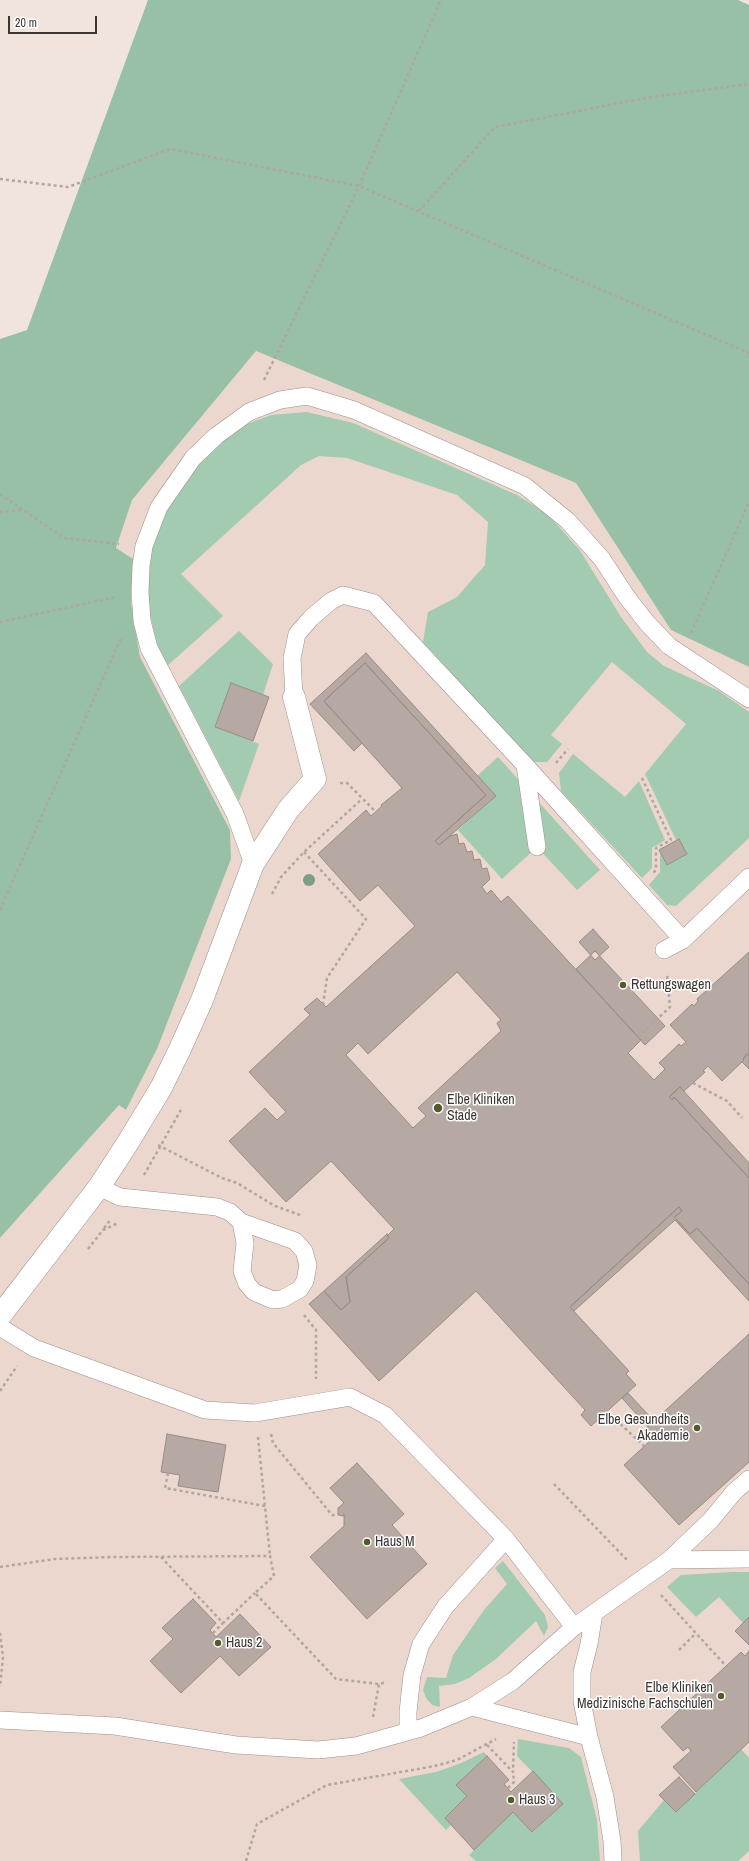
<!DOCTYPE html>
<html>
<head>
<meta charset="utf-8">
<style>
	body { margin:0 }
	#map { position:relative; width:749px; height:1861px; overflow:hidden; background:#f1e4dd; font-family:"Archivo Narrow",sans-serif }
	canvas { display:block }
	.scale { position:absolute; left:8px; top:16px; width:89px; height:18px; box-sizing:border-box; border:2px solid #3b3633; border-top:0; padding-left:5px; font-size:12px; line-height:14px; white-space:nowrap; color:#3b3633; -webkit-text-stroke:3px #fff; paint-order:stroke }
</style>
</head>
<body>
<div id="map">
<canvas width="749" height="1861"></canvas>
<div class="scale">20 m</div>
</div>
<script>
const ctx = document.querySelector('canvas').getContext('2d');
ctx.lineJoin = 'round';
function paint(path, color) { ctx.fillStyle = color; ctx.fill(path, 'evenodd'); }
const toPath = rows => new Path2D(rows.map(r => 'M' + r).join(''));
function stroke(path, color, width, dash) { ctx.strokeStyle = color; ctx.lineWidth = width; ctx.lineCap = dash ? 'butt' : 'round'; ctx.setLineDash(dash || []); ctx.stroke(path); }
function write(font, color, halo, rows, align = 'center') {
  ctx.font = font + ' "Archivo Narrow",sans-serif'; ctx.lineWidth = 3; ctx.setLineDash([]); ctx.textBaseline = 'middle'; ctx.strokeStyle = halo; ctx.fillStyle = color; for (const [text, x, y, turn = 0] of rows) {
    ctx.save(); ctx.translate(x, y); ctx.rotate((+turn || 0) * Math.PI / 180); ctx.textAlign = isNaN(turn) ? turn : align; if (halo) ctx.strokeText(text, 0, 0); ctx.fillText(text, 0, 0); ctx.restore();
  }
}
paint(toPath([
	[256,351,576,483,671,630,749,667,749,1861,0,1861,0,1238,119,1105,126,1110,157,1049,231,859,230,830,140,657,131,602,133,559,116,548,132,500]
]), '#ebd7cd');
paint(toPath([
	[307,412,353,423,517,495,533,505,549,516,579,549,621,617,647,652,664,666,719,691,749,712,749,838,676,906,667,905,649,885,660,872,660,853,667,865,687,854,679,839,676,840,645,774,686,724,612,662,551,735,562,744,547,762,533,762,423,642,428,612,457,597,485,565,488,522,457,495,347,458,319,456,301,465,181,574,223,616,167,666,156,642,148,603,151,547,166,509,199,464,239,427,271,415],
	[239,631,273,664,263,695,231,683,215,727,259,744,239,801,179,686],
	[573,754,625,797,639,781,665,840,652,848,652,868,642,878,561,791,559,773],
	[498,757,600,870,577,890,537,847,502,879,458,830,495,796,477,776],
	[503,1561,545,1615,548,1627,544,1636,536,1621,496,1659,469,1678,455,1684,439,1686,440,1707,432,1705,426,1698,423,1690,427,1677,446,1678,453,1655,484,1610,507,1584,495,1568],
	[731,1572,749,1572,749,1617,743,1623,719,1597,696,1617,667,1587,681,1575],
	[518,1739,569,1748,581,1757,597,1820,600,1861,476,1861,469,1855,513,1812,533,1832,563,1804,517,1756],
	[741,1749,749,1758,749,1851,738,1861,640,1861,638,1831,664,1800,676,1812],
	[484,1752,487,1756,456,1785,467,1796,445,1818,451,1825,446,1830,399,1779,436,1772,459,1764]
]), '#a2cbb1');
paint(toPath([
	[148,0,738,0,749,5,749,667,671,630,576,483,256,351,132,500,116,548,133,559,131,602,140,657,230,830,231,859,157,1049,126,1110,119,1105,0,1238,0,339,27,330]
]), '#97c0a6');
const building = toPath([
	[366,653,496,796,439,845,435,841,486,795,365,663,324,701,362,743,354,751,310,704,366,653],
	[365,663,486,795,435,841,439,845,450,836,457,834,459,844,464,843,467,852,472,851,474,860,480,859,482,869,487,868,490,879,482,887,487,894,491,890,501,902,508,896,641,1040,628,1053,654,1080,665,1069,659,1063,679,1044,681,1046,686,1042,670,1025,692,1004,694,1006,698,1001,697,999,749,952,749,1056,747,1054,743,1059,744,1060,722,1081,708,1066,703,1071,705,1072,684,1091,680,1087,669,1097,672,1100,674,1097,749,1178,749,1282,748,1283,697,1228,690,1234,674,1217,682,1211,679,1207,570,1307,629,1371,626,1374,636,1385,591,1426,581,1415,585,1410,476,1291,379,1381,309,1304,324,1291,341,1310,350,1302,346,1277,389,1238,387,1236,394,1229,331,1161,286,1202,229,1141,265,1108,277,1120,286,1112,249,1072,310,1015,304,1009,317,998,326,1007,415,926,378,885,360,901,318,854,366,810,371,816,382,806,381,805,402,788,324,701,365,663],
	[457,972,501,1020,497,1023,501,1031,418,1108,426,1116,413,1128,346,1055,358,1043,368,1054,457,972],
	[231,683,269,697,253,741,215,727,231,683],
	[679,839,687,854,667,865,659,850,679,839],
	[593,929,609,947,595,960,579,942,593,929],
	[595,951,665,1026,645,1045,576,969,595,951],
	[747,1054,749,1056,749,1069,742,1062,744,1060,743,1059,747,1054],
	[680,1087,749,1163,749,1178,674,1097,672,1100,669,1097,680,1087],
	[679,1207,682,1211,674,1217,690,1234,697,1228,748,1283,749,1282,749,1301,675,1220,574,1311,570,1307,679,1207],
	[387,1234,389,1238,346,1277,350,1302,341,1310,324,1291,387,1234],
	[749,1334,749,1462,679,1525,624,1465,652,1439,644,1430,749,1334],
	[628,1393,654,1421,648,1427,622,1398,628,1393],
	[167,1434,226,1445,218,1492,178,1486,180,1475,161,1472,167,1434],
	[357,1463,404,1514,392,1525,427,1564,367,1619,310,1557,344,1526,344,1514,343,1516,338,1515,338,1508,344,1503,330,1488,357,1463],
	[193,1599,216,1623,210,1630,216,1637,240,1614,271,1647,239,1676,220,1656,181,1693,150,1661,173,1639,162,1628,193,1599],
	[749,1617,749,1645,735,1631,749,1617],
	[749,1651,749,1742,696,1792,673,1767,691,1751,688,1747,683,1751,661,1727,741,1652,745,1656,749,1651],
	[487,1756,509,1780,504,1784,511,1792,533,1771,563,1804,532,1832,513,1812,474,1850,445,1818,467,1796,456,1785,487,1756],
	[679,1777,695,1794,676,1812,659,1795,679,1777]
]);
paint(building, '#b6a9a3');
stroke(building, '#988c86', 1);
const lane = toPath([
	[294,697,292,658,297,634,311,618,331,601,343,595,374,603,525,765,683,940],
	[525,765,537,847],
	[253,864,235,814,149,648,142,621,140,592,141,566,144,546,159,507,193,458,216,436,249,412,280,400,307,396,354,410,525,486,568,521,602,559,626,596,647,623,669,646,749,699],
	[664,950,683,940,749,877],
	[99,1187,120,1197,217,1207,230,1212,241,1222,295,1241,304,1251,308,1265,305,1281,300,1289,282,1299,273,1300,254,1292,247,1284,242,1271,245,1243,241,1222],
	[0,1327,34,1348,205,1410,255,1413,350,1397,385,1415,506,1539,574,1627],
	[669,1560,749,1559],
	[594,1613,589,1644,582,1672,582,1701,589,1737,605,1797,612,1841,613,1861],
	[472,1707,589,1737],
	[0,1720,115,1726,236,1745,318,1750,356,1746,421,1728,472,1707,513,1681,574,1627,669,1560,710,1521,734,1492,749,1479],
	[408,1731,408,1712,412,1675,421,1644,445,1607,506,1539]
]);
const street = toPath([
	[0,1316,99,1187,127,1144,161,1088,180,1049,202,1000,253,864,288,810,315,779,294,697]
]);
stroke(lane, '#9e918b', 18);
stroke(street, '#9e918b', 23);
stroke(toPath([
	[0,179,68,187,170,149,359,186,749,353],
	[419,211,495,127,651,97,749,84],
	[264,380,359,186,441,0],
	[0,494,64,538,119,544],
	[0,512,22,510],
	[0,622,116,597],
	[691,633,749,502],
	[556,763,568,749],
	[642,778,671,840,656,848,656,870,653,873],
	[340,783,347,783,376,812],
	[304,852,366,919,327,978,323,1004],
	[272,894,281,877,304,852,362,799],
	[0,910,121,638],
	[638,1037,670,1007,667,973],
	[693,1083,727,1101,742,1118],
	[158,1145,222,1178,237,1183,275,1206,300,1215],
	[144,1175,182,1108],
	[104,1228,111,1219],
	[88,1249,103,1230,118,1223],
	[304,1315,316,1330,316,1379],
	[0,1391,17,1366],
	[616,1420,644,1446],
	[271,1434,273,1443,332,1515,338,1515],
	[258,1437,270,1556],
	[168,1473,165,1488,265,1506],
	[554,1484,627,1560],
	[161,1557,223,1623,255,1593],
	[0,1567,55,1559,111,1557,270,1556,274,1576,255,1593,336,1679,379,1684,387,1682],
	[661,1595,726,1666],
	[0,1633,3,1657,0,1687],
	[213,1633,223,1623],
	[679,1650,696,1633],
	[373,1717,379,1684],
	[487,1745,513,1772,514,1742],
	[508,1788,514,1782,513,1772],
	[246,1861,257,1824,327,1785,435,1766,457,1760,496,1739]
]), '#b0a6a0', 2.5, [3, 3]);
stroke(lane, '#fff', 17);
stroke(street, '#fff', 22);
ctx.fillStyle = '#7e9c86';
for (const [x, y] of [
	[309,880]
]) { ctx.beginPath(); ctx.arc(x, y, 6, 0, 2 * Math.PI); ctx.fill(); }
for (const [x, y, r, color] of [
	[623,985,4,"#535b2a"],
	[438,1108,5,"#535b2a"],
	[697,1428,4,"#535b2a"],
	[367,1542,4,"#535b2a"],
	[218,1643,4,"#535b2a"],
	[721,1696,4,"#535b2a"],
	[511,1800,4,"#535b2a"]
]) { const dot = new Path2D(); dot.arc(x, y, r, 0, 2 * Math.PI); ctx.fillStyle = color; ctx.fill(dot); stroke(dot, '#fff', 1.5); }
write('14px', '#3b3633', '#fff', [
	["Rettungswagen",631,985],
	["Elbe Kliniken",447,1100],
	["Stade",447,1116],
	["Elbe Gesundheits",689,1420,"right"],
	["Akademie",689,1436,"right"],
	["Haus M",375,1542],
	["Haus 2",226,1643],
	["Elbe Kliniken",713,1688,"right"],
	["Medizinische Fachschulen",713,1704,"right"],
	["Haus 3",519,1800]
], 'left');
</script>
</body>
</html>
